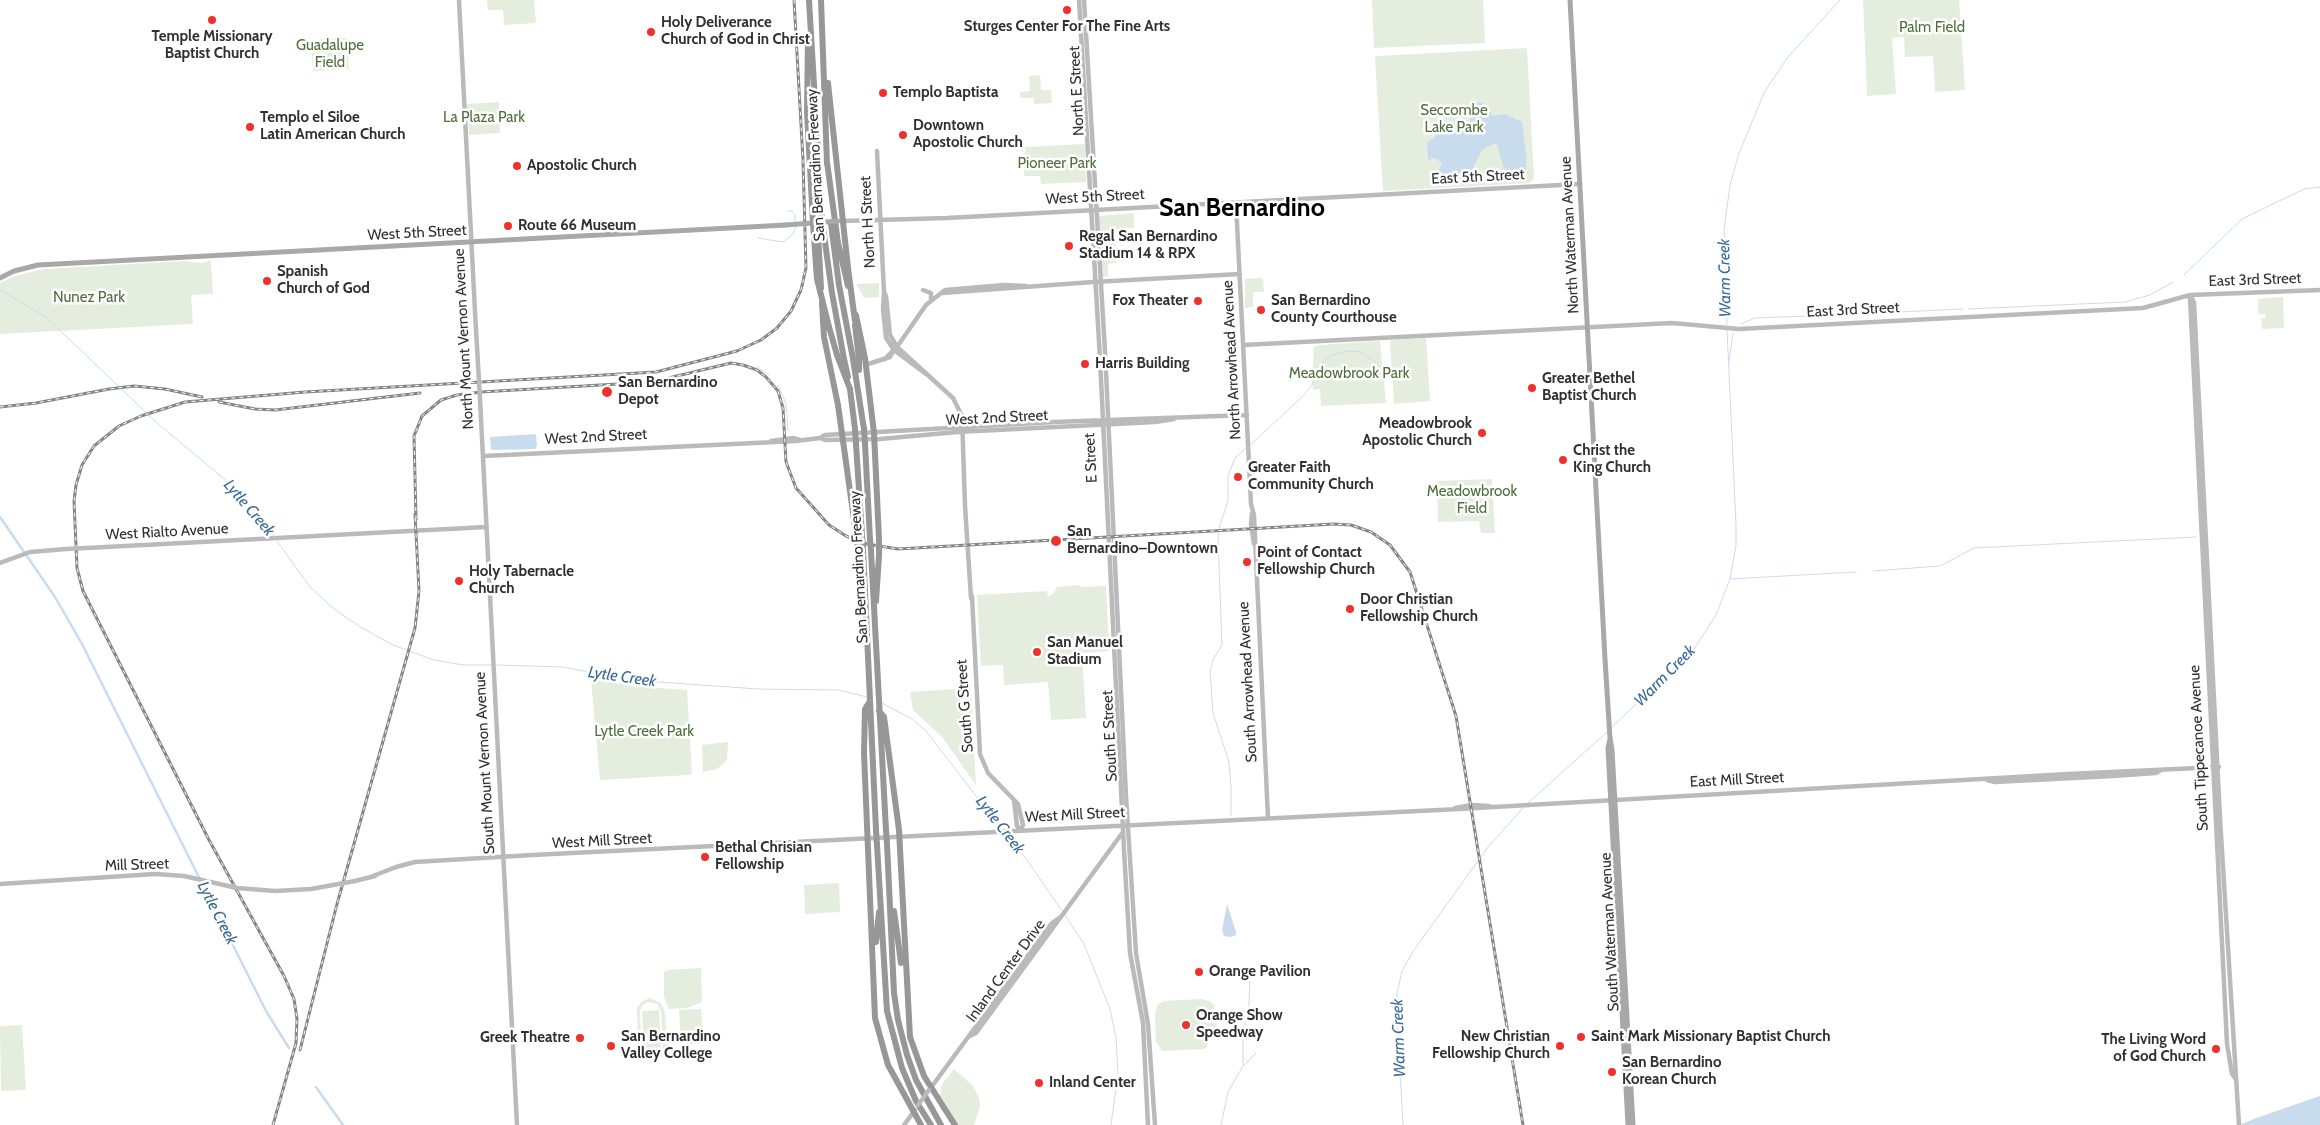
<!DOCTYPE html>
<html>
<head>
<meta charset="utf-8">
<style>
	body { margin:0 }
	canvas { display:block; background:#fff }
</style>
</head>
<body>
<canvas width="2320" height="1125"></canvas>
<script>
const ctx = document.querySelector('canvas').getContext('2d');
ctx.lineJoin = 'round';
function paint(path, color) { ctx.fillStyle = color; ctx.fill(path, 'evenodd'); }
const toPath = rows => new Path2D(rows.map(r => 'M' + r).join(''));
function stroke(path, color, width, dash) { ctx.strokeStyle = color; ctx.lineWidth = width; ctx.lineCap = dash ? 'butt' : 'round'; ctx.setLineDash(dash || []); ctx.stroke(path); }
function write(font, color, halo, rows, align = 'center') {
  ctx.font = font + ' Cabin,sans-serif'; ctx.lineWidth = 5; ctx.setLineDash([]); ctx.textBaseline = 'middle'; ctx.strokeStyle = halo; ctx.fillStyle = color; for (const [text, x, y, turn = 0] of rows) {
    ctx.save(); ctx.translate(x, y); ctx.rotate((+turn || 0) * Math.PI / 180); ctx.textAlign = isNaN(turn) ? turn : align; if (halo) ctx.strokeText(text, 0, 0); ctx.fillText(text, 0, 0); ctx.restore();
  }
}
paint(toPath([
	[487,0,534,0,536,23,504,25,503,10,488,10],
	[1372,0,1483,0,1485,43,1374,48],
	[1863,0,1959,0,1965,90,1935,92,1933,56,1905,57,1904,37,1892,38,1896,94,1867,96],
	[347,38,349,69,313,71,311,40],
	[1527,48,1534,178,1530,183,1383,191,1375,58,1377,56],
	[1040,75,1041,90,1051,90,1052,103,1034,104,1034,98,1020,98,1020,92,1030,91,1029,76],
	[499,102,500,133,469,135,467,104],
	[1083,144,1085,145,1086,182,1041,184,1040,176,1024,176,1025,147],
	[1134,213,1134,228,1115,229,1116,263,1108,264,1108,276,1103,277,1098,216],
	[211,260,213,294,191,295,193,324,0,334,0,283,12,277,43,269,184,261,202,263],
	[1263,278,1264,292,1253,292,1253,307,1245,308,1245,279],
	[879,283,879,297,864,298,856,284],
	[2283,297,2284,328,2262,329,2261,319,2266,318,2265,314,2258,314,2258,299],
	[1426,338,1430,401,1394,404,1390,343,1391,340],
	[1380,341,1386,403,1321,406,1320,389,1313,390,1312,379,1314,347,1319,345],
	[1492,479,1495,533,1481,533,1479,521,1438,522,1437,481],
	[1079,585,1081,587,1106,586,1109,651,1082,653,1086,718,1051,720,1048,682,1004,685,1003,665,981,666,977,595,1047,591,1048,596,1053,594,1057,587],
	[591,679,632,686,687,690,692,773,690,775,600,780],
	[970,688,971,690,976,785,942,737,913,710,910,692],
	[728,742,727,760,717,769,703,772,702,745],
	[839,883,840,912,805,914,804,885],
	[701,968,702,1002,687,1008,669,1009,664,997,664,972,668,970],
	[650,998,661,1003,665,1012,667,1049,662,1057,653,1061,642,1056,638,1047,637,1008,641,1002],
	[648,1002,657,1004,661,1012,663,1048,660,1054,653,1057,644,1054,641,1047,640,1011,642,1006],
	[1201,999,1210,1001,1214,1005,1218,1020,1214,1036,1210,1040,1205,1049,1162,1051,1156,1042,1155,1016,1157,1005,1164,1001],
	[701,1009,703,1043,681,1045,679,1010],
	[659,1010,661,1048,644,1049,642,1011],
	[22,1025,26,1090,1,1091,0,1026],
	[954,1069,972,1085,979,1097,980,1106,974,1125,958,1125,940,1095,942,1084]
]), '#e5eede');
paint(toPath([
	[1474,102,1483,103,1493,116,1505,114,1522,122,1526,155,1526,174,1520,176,1507,171,1503,166,1497,144,1493,144,1482,150,1470,174,1467,176,1462,176,1460,180,1452,181,1437,173,1442,164,1437,159,1432,158,1428,162,1427,142,1434,138,1445,123,1470,123,1471,105],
	[536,434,537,446,535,449,491,450,490,437],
	[1227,904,1236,932,1236,935,1230,937,1224,936,1222,930],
	[2320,1096,2320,1125,2239,1125,2259,1117]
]), '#c9dcee');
stroke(toPath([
	[788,211,792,211,795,215,795,223],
	[758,238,783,242,792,235,796,227],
	[2184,275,2242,219,2304,189,2320,187],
	[0,290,46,317,157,423,229,483,257,513,275,537],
	[1968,309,2125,302,2150,295,2173,282],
	[1816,316,1963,309],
	[1741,324,1755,318,1810,316],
	[1727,325,1724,230,1730,185,1739,153,1765,91,1788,57,1840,0],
	[1729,361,1733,334],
	[757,367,769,375],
	[778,385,785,401,787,412],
	[787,414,788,431],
	[1250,445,1302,397,1312,385,1319,366,1330,356,1346,351,1361,352,1374,361,1384,373],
	[277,541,310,587,334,609,362,628,393,645,434,660,463,665,492,665],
	[1873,571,1940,566,1974,548,2196,537],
	[1730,579,1856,572],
	[496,665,563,667,631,680,758,689,839,690,867,697],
	[882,703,912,719,926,731,1003,831],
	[1612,727,1694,649,1716,615,1730,579,1736,545,1736,524,1727,329],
	[1528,803,1607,732],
	[1231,815,1231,787,1229,762,1213,713,1210,672,1213,660,1222,645,1218,541,1220,525,1228,501,1228,476,1235,458,1246,448],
	[1006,834,1027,860,1062,911],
	[1065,915,1084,944,1110,1009,1116,1038,1118,1073,1111,1125],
	[1244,1065,1256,1053],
	[1221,1125,1228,1092,1243,1066,1243,1034,1249,1003,1250,968],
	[1403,1125,1396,998,1402,971,1414,950,1488,847,1524,807]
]), '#c9dcee', 1);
stroke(toPath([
	[0,517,55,597,82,644,266,1011,289,1048],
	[316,1087,343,1125]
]), '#c9dcee', 2.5);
stroke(toPath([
	[459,0,475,312],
	[1079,0,1100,359,1124,850,1130,953,1143,1023,1148,1125],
	[1084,0,1105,351,1126,796,1136,953,1148,1024,1155,1125],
	[877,151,884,292,886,296,890,335,897,347,953,398,962,416,965,506,971,598],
	[1236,203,1251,504,1254,515,1268,818],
	[842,221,947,218,1579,184],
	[923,290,931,293,931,299],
	[884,292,883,309,886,338,894,350,926,374],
	[942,293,1093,282,1240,274],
	[2190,295,2194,302,2220,818,2239,1125],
	[2190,297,2227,1044,2232,1074,2235,1078],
	[1243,345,1672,323,1739,329,2143,308,2190,295,2320,290],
	[885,359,899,344,926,305,945,290,1004,285,1026,286],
	[865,365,890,357,894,350],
	[480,399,517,1125],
	[820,438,825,440,880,439,957,432,1155,422,1174,419],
	[771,441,793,438,800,440],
	[484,456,796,441,820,438,825,435,1054,422,1247,415],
	[1252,513,1251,524,1254,544],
	[106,547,486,527],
	[0,563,30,552,66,549],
	[972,596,980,754,988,773,1018,804,1023,825,1020,830],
	[1987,780,1995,782,2113,776,2156,773,2161,770],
	[1014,800,1017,826,1020,830],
	[1455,808,1472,805,1489,806],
	[373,876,396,867,415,862,532,855,1459,809,2068,774,2219,767],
	[355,881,375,876],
	[0,884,155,874,184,876],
	[970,1036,976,1033,1123,832],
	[930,1089,1051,924,1059,918],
	[904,1125,915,1110]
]), '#bababa', 4.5);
stroke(toPath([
	[1570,0,1605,659,1610,738,1612,750,1633,1125],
	[0,278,14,271,38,265,786,225],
	[1610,739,1608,748,1628,1125]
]), '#a8a8a8', 5);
stroke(toPath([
	[809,0,822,220,832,293,844,359],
	[821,0,827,164],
	[808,36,807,112,813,223],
	[828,83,848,268],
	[827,162,838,243,848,286],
	[831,224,839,285,853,359],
	[821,288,818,233,821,224],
	[822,303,824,337,838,405,856,534],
	[856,315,865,358,874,433,879,539],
	[855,325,859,359],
	[829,327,837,355],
	[855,372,864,429],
	[850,389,855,429],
	[856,444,862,535],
	[865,444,870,539],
	[863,548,876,830],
	[871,551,886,830],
	[876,601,879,556],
	[870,701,865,709,864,753,875,1018,888,1065,921,1125],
	[879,711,884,717,899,830,910,1037,924,1076,955,1125],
	[887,844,894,993,898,1020,907,1055,916,1080,941,1125],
	[877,845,887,1011,902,1068,916,1101,931,1125],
	[894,911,901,963],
	[876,942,879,912]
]), '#979797', 6);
const rail = toPath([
	[219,402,255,409,275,410,420,393],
	[0,407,36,403,109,389,134,386,165,389,202,397],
	[416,519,414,436,422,416,441,400,457,395,481,392,652,382,731,363,743,365,757,370,766,377,778,391,783,408,786,462,796,488,829,525,846,536,867,544,898,549,1334,524,1351,525,1371,532,1390,545,1410,572,1456,716,1523,1125],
	[300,1050,337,904,415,628,419,591,415,514],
	[273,1125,296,1043,297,1019,294,999,284,976,209,840,83,591,77,568,74,501,76,485,82,465,94,446,119,426,141,416,185,402,305,392,656,372,737,351,761,340,777,328,791,311,801,290,806,268,803,160,794,0]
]);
stroke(rail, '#858585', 3);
stroke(rail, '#fff', 1, [4]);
stroke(toPath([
	[475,312,480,399],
	[66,549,106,547],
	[184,876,237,888,275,891,311,889,355,881],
	[918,1105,929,1090]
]), '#bababa', 4.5);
stroke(toPath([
	[786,225,838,221]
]), '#a8a8a8', 5);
stroke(toPath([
	[813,223,817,279,829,327],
	[848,268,855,321],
	[837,355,850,389],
	[844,359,848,377],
	[853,359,855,372],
	[859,359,859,370],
	[855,429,856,444],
	[864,429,865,444],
	[856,534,858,549],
	[862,535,863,548],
	[870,539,871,551],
	[879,539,879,556],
	[876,830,877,845],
	[886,830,887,844]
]), '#979797', 6);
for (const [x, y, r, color] of [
	[1067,10,5,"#ef312b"],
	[212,20,5,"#ef312b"],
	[651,32,5,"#ef312b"],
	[883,93,5,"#ef312b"],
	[250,127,5,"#ef312b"],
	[903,135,5,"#ef312b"],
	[517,166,5,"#ef312b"],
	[508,226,5,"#ef312b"],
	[1069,246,5,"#ef312b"],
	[267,281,5,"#ef312b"],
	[1198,301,5,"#ef312b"],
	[1261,310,5,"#ef312b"],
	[1085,364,5,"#ef312b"],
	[1532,388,5,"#ef312b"],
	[607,392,6,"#ef312b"],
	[1482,433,5,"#ef312b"],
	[1563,460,5,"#ef312b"],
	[1238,477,5,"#ef312b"],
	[1056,541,6,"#ef312b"],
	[1247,562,5,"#ef312b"],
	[459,581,5,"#ef312b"],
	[1350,609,5,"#ef312b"],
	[1037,652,5,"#ef312b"],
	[705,857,5,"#ef312b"],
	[1199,972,5,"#ef312b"],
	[1186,1025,5,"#ef312b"],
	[1581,1037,5,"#ef312b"],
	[580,1038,5,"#ef312b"],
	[611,1046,5,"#ef312b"],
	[1560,1046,5,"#ef312b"],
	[2216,1049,5,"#ef312b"],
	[1612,1072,5,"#ef312b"],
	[1039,1083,5,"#ef312b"]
]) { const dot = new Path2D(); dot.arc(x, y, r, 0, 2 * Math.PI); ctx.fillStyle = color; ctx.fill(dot); stroke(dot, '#fff', 2); }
write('bold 15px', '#303030', '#fff', [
	["Holy Deliverance",661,23],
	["Church of God in Christ",661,40],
	["Sturges Center For The Fine Arts",1067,27,"center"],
	["Temple Missionary",212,37,"center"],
	["Baptist Church",212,54,"center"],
	["Templo Baptista",893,93],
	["Templo el Siloe",260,118],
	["Latin American Church",260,135],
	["Downtown",913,126],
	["Apostolic Church",913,143],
	["Apostolic Church",527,166],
	["Route 66 Museum",518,226],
	["Regal San Bernardino",1079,237],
	["Stadium 14 & RPX",1079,254],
	["Spanish",277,272],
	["Church of God",277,289],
	["Fox Theater",1188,301,"right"],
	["San Bernardino",1271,301],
	["County Courthouse",1271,318],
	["Harris Building",1095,364],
	["Greater Bethel",1542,379],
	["Baptist Church",1542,396],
	["San Bernardino",618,383],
	["Depot",618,400],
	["Meadowbrook",1472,424,"right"],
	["Apostolic Church",1472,441,"right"],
	["Christ the",1573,451],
	["King Church",1573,468],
	["Greater Faith",1248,468],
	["Community Church",1248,485],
	["San",1067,532],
	["Bernardino–Downtown",1067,549],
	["Point of Contact",1257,553],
	["Fellowship Church",1257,570],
	["Holy Tabernacle",469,572],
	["Church",469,589],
	["Door Christian",1360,600],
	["Fellowship Church",1360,617],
	["San Manuel",1047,643],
	["Stadium",1047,660],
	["Bethal Chrisian",715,848],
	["Fellowship",715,865],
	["Orange Pavilion",1209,972],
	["Orange Show",1196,1016],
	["Speedway",1196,1033],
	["San Bernardino",621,1037],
	["Valley College",621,1054],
	["New Christian",1550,1037,"right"],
	["Fellowship Church",1550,1054,"right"],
	["Saint Mark Missionary Baptist Church",1591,1037],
	["Greek Theatre",570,1038,"right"],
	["The Living Word",2206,1040,"right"],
	["of God Church",2206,1057,"right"],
	["San Bernardino",1622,1063],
	["Korean Church",1622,1080],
	["Inland Center",1049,1083]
], 'left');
write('15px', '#4e6f3b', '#fff', [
	["Palm Field",1932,28],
	["Guadalupe",330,46],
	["Field",330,63],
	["Seccombe",1454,111],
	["Lake Park",1454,128],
	["La Plaza Park",484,118],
	["Pioneer Park",1057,164],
	["Nunez Park",89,298],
	["Meadowbrook Park",1349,374],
	["Meadowbrook",1472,492],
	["Field",1472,509],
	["Lytle Creek Park",644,732]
]);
write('15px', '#303030', '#fff', [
	["North E Street",1077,91,-93],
	["San Bernardino Freeway",816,165,-93],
	["East 5th Street",1478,177,-3],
	["West 5th Street",1095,197,-3],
	["North H Street",868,222,-93],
	["West 5th Street",417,233,-3],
	["North Waterman Avenue",1570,235,-93],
	["East 3rd Street",2255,280,-2],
	["East 3rd Street",1853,310,-3],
	["North Mount Vernon Avenue",464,339,-93],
	["North Arrowhead Avenue",1232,360,-93],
	["West 2nd Street",997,418,-3],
	["West 2nd Street",596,437,-3],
	["E Street",1091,458,-93],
	["West Rialto Avenue",167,532,-3],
	["San Bernardino Freeway",859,567,-93],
	["South Arrowhead Avenue",1248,682,-93],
	["South G Street",965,706,-94],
	["South E Street",1110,736,-93],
	["South Tippecanoe Avenue",2199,748,-93],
	["South Mount Vernon Avenue",485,763,-93],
	["East Mill Street",1737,780,-3],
	["West Mill Street",1075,815,-3],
	["West Mill Street",602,841,-3],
	["Mill Street",137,865,-2],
	["South Waterman Avenue",1610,932,-93],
	["Inland Center Drive",1006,971,-54]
]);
write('italic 16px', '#396998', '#fff', [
	["Warm Creek",1725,278,-91],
	["Lytle Creek",249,508,49],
	["Warm Creek",1665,676,-45],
	["Lytle Creek",622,677,8],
	["Lytle Creek",1000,825,52],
	["Lytle Creek",217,913,63],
	["Warm Creek",1399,1038,-92]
]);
write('bold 25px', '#000', '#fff', [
	["San Bernardino",1242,209]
]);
</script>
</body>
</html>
